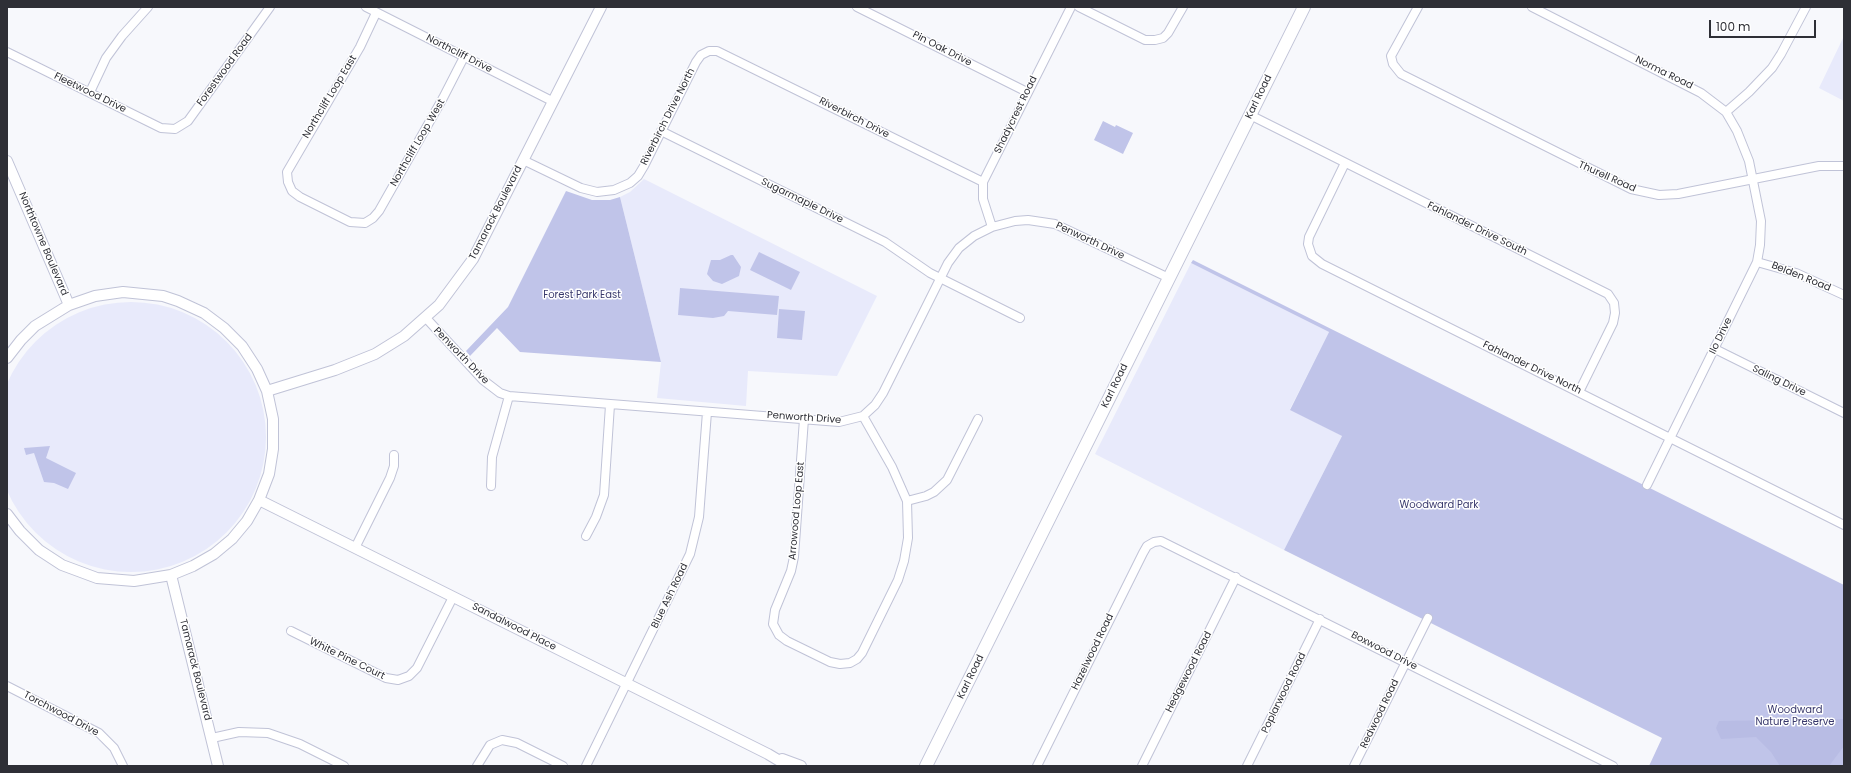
<!DOCTYPE html>
<html>
<head>
<meta charset="utf-8">
<style>
	body { margin:0 }
	#map { position:relative; width:1851px; height:773px; overflow:hidden; background:#f7f8fc; font-family:Poppins,sans-serif }
	canvas { display:block }
	.frame { position:absolute; inset:0; border:8px solid #2e2f36; pointer-events:none }
	.scale { position:absolute; left:1709px; top:20px; width:107px; height:18px; box-sizing:border-box; border:2px solid #2e2f36; border-top:0; padding-left:5px; font-size:12px; line-height:14px; white-space:nowrap; color:#2e2f36; -webkit-text-stroke:3px #fff; paint-order:stroke }
</style>
</head>
<body>
<div id="map">
<canvas width="1851" height="773"></canvas>
<div class="frame"></div>
<div class="scale">100 m</div>
</div>
<script>
const ctx = document.querySelector('canvas').getContext('2d');
ctx.lineJoin = 'round';
function paint(path, color) { ctx.fillStyle = color; ctx.fill(path, 'evenodd'); }
const toPath = rows => new Path2D(rows.map(r => 'M' + r).join(''));
function stroke(path, color, width, dash) { ctx.strokeStyle = color; ctx.lineWidth = width; ctx.lineCap = dash ? 'butt' : 'round'; ctx.setLineDash(dash || []); ctx.stroke(path); }
function write(font, color, halo, rows, align = 'center') {
  ctx.font = font + ' Poppins,sans-serif'; ctx.lineWidth = 3; ctx.setLineDash([]); ctx.textBaseline = 'middle'; ctx.strokeStyle = halo; ctx.fillStyle = color; for (const [text, x, y, turn = 0] of rows) {
    ctx.save(); ctx.translate(x, y); ctx.rotate((+turn || 0) * Math.PI / 180); ctx.textAlign = isNaN(turn) ? turn : align; if (halo) ctx.strokeText(text, 0, 0); ctx.fillText(text, 0, 0); ctx.restore();
  }
}
paint(toPath([
	[1844,36,1844,101,1819,88],
	[644,179,877,296,837,376,748,371,746,406,657,398,661,362,620,197,630,192],
	[1191,263,1329,332,1290,409,1342,436,1284,550,1095,454],
	'-4 437a135 135 0 1 1 270 0a135 135 0 1 1-270 0Z'
]), '#e8eafb');
paint(toPath([
	[1103,121,1115,127,1116,125,1133,133,1123,154,1094,140],
	[566,191,592,200,610,200,620,197,661,362,520,352,497,328,470,356,466,351,508,307],
	[759,252,800,272,791,290,750,270],
	[731,255,733,255,741,267,739,276,722,284,713,281,707,274,711,260,720,260],
	[1193,260,1844,585,1844,766,1649,766,1662,738,1284,550,1342,436,1290,410,1329,332,1191,263],
	[680,288,779,296,777,315,728,311,724,316,713,318,678,315],
	[779,309,805,311,802,340,777,338],
	[50,446,46,458,76,473,68,489,54,483,44,482,34,453,26,455,24,448]
]), '#c0c4e9');
paint(toPath([
	[1844,719,1844,746,1829,766,1780,766,1771,752,1756,737,1721,739,1716,728,1719,721]
]), '#b8bce4');
const minor = toPath([
	[366,7,552,101],
	[857,7,1027,92],
	[1079,7,1145,40,1155,40,1163,38,1168,33,1183,7],
	[1418,7,1391,56,1393,64,1401,74,1631,189,1659,195,1678,194,1819,166,1844,166],
	[1532,7,1701,93,1726,112,1737,131,1749,161,1761,221,1760,245,1757,262,1647,485],
	[376,13,360,47,287,172,288,182,292,191,300,197,350,222,365,223,373,218,379,211,443,98,464,57],
	[7,52,161,128,175,129,188,121,270,7],
	[90,92,106,58,122,36,148,7],
	[1726,112,1749,92,1772,68,1781,54,1806,7],
	[1250,115,1608,294,1614,303,1615,313,1613,323,1579,392],
	[661,131,885,242,930,273,1020,318],
	[523,160,581,188,597,192,614,190,630,183,638,176,644,166,696,62,701,55,709,51,717,51,983,182],
	[1345,163,1309,237,1308,244,1312,256,1322,264,1844,525],
	[992,227,983,199,983,182,1071,7],
	[1757,262,1796,273,1844,295],
	[426,318,483,380,500,393,509,396,839,422,863,416,875,405,883,393,948,263,959,248,974,236,992,227,1015,221,1028,220,1055,224,1169,278],
	[1715,349,1844,413],
	[804,419,794,557,791,571,775,610,773,624,779,635,787,641,830,662,840,664,850,663,857,659,862,653,898,580,904,561,908,538,907,501,892,467,863,416],
	[491,486,492,457,509,396],
	[907,501,926,496,934,492,947,480,978,419],
	[586,536,596,517,604,495,610,405],
	[355,548,390,478,394,466,394,455],
	[291,631,386,678,398,680,409,676,417,668,453,597],
	[7,686,99,733,114,748,123,766],
	[212,738,239,732,268,733,300,744,344,766],
	[477,766,490,745,502,740,517,743,563,766],
	[586,766,690,554,699,517,707,412],
	[1037,766,1143,553,1147,546,1154,542,1161,541,1613,766],
	[1142,766,1236,577],
	[1247,766,1320,619],
	[1354,766,1428,618]
]);
const tertiary = toPath([
	[7,161,69,305],
	[7,358,21,340,35,326,69,305,95,296,123,292,163,296,178,301,204,313,224,328,242,346,257,369,267,391,273,419,273,449,269,474,259,500,247,521,232,539,214,554,193,566,171,575,134,581,97,578,62,565,39,550,20,531,7,514],
	[267,391,335,370,375,354,404,336,439,305,473,259,601,7],
	[259,500,768,754,788,766],
	[171,575,218,766],
	[782,759,801,766]
]);
const secondary = toPath([
	[926,766,1304,7]
]);
stroke(minor, '#c0c3d7', 10);
stroke(tertiary, '#c0c3d7', 12);
stroke(secondary, '#c0c3d7', 14);
stroke(minor, '#fff', 8);
stroke(tertiary, '#fff', 10);
stroke(secondary, '#fff', 12);
write('10px', '#2e2f36', '#fff', [
	["Pin Oak Drive",942,49,27],
	["Northcliff Drive",459,54,27],
	["Forestwood Road",225,70,-54],
	["Norma Road",1664,73,26],
	["Fleetwood Drive",90,93,26],
	["Northcliff Loop East",330,97,-59],
	["Karl Road",1259,97,-64],
	["Shadycrest Road",1016,115,-64],
	["Riverbirch Drive North",668,117,-63],
	["Riverbirch Drive",854,118,27],
	["Northcliff Loop West",418,143,-60],
	["Thurell Road",1607,177,24],
	["Sugarmaple Drive",802,201,26],
	["Tamarack Boulevard",496,213,-63],
	["Fahlander Drive South",1477,229,26],
	["Penworth Drive",1090,241,25],
	["Northtowne Boulevard",43,244,67],
	["Belden Road",1801,277,22],
	["Ilo Drive",1721,336,-64],
	["Penworth Drive",461,356,46],
	["Fahlander Drive North",1532,368,26],
	["Saling Drive",1779,381,26],
	["Karl Road",1115,386,-64],
	["Penworth Drive",804,418,4],
	["Arrowood Loop East",797,511,-85],
	["Blue Ash Road",670,596,-64],
	["Sandalwood Place",514,627,27],
	["Boxwood Drive",1384,651,27],
	["Hazelwood Road",1093,652,-64],
	["White Pine Court",347,659,26],
	["Tamarack Boulevard",195,670,76],
	["Hedgewood Road",1189,672,-63],
	["Karl Road",971,677,-64],
	["Poplarwood Road",1284,693,-64],
	["Torchwood Drive",61,714,28],
	["Redwood Road",1380,714,-64]
]);
write('10px', '#38386c', '#fff', [
	["Forest Park East",582,295],
	["Woodward Park",1439,505],
	["Woodward",1795,710],
	["Nature Preserve",1795,722]
]);
</script>
</body>
</html>
